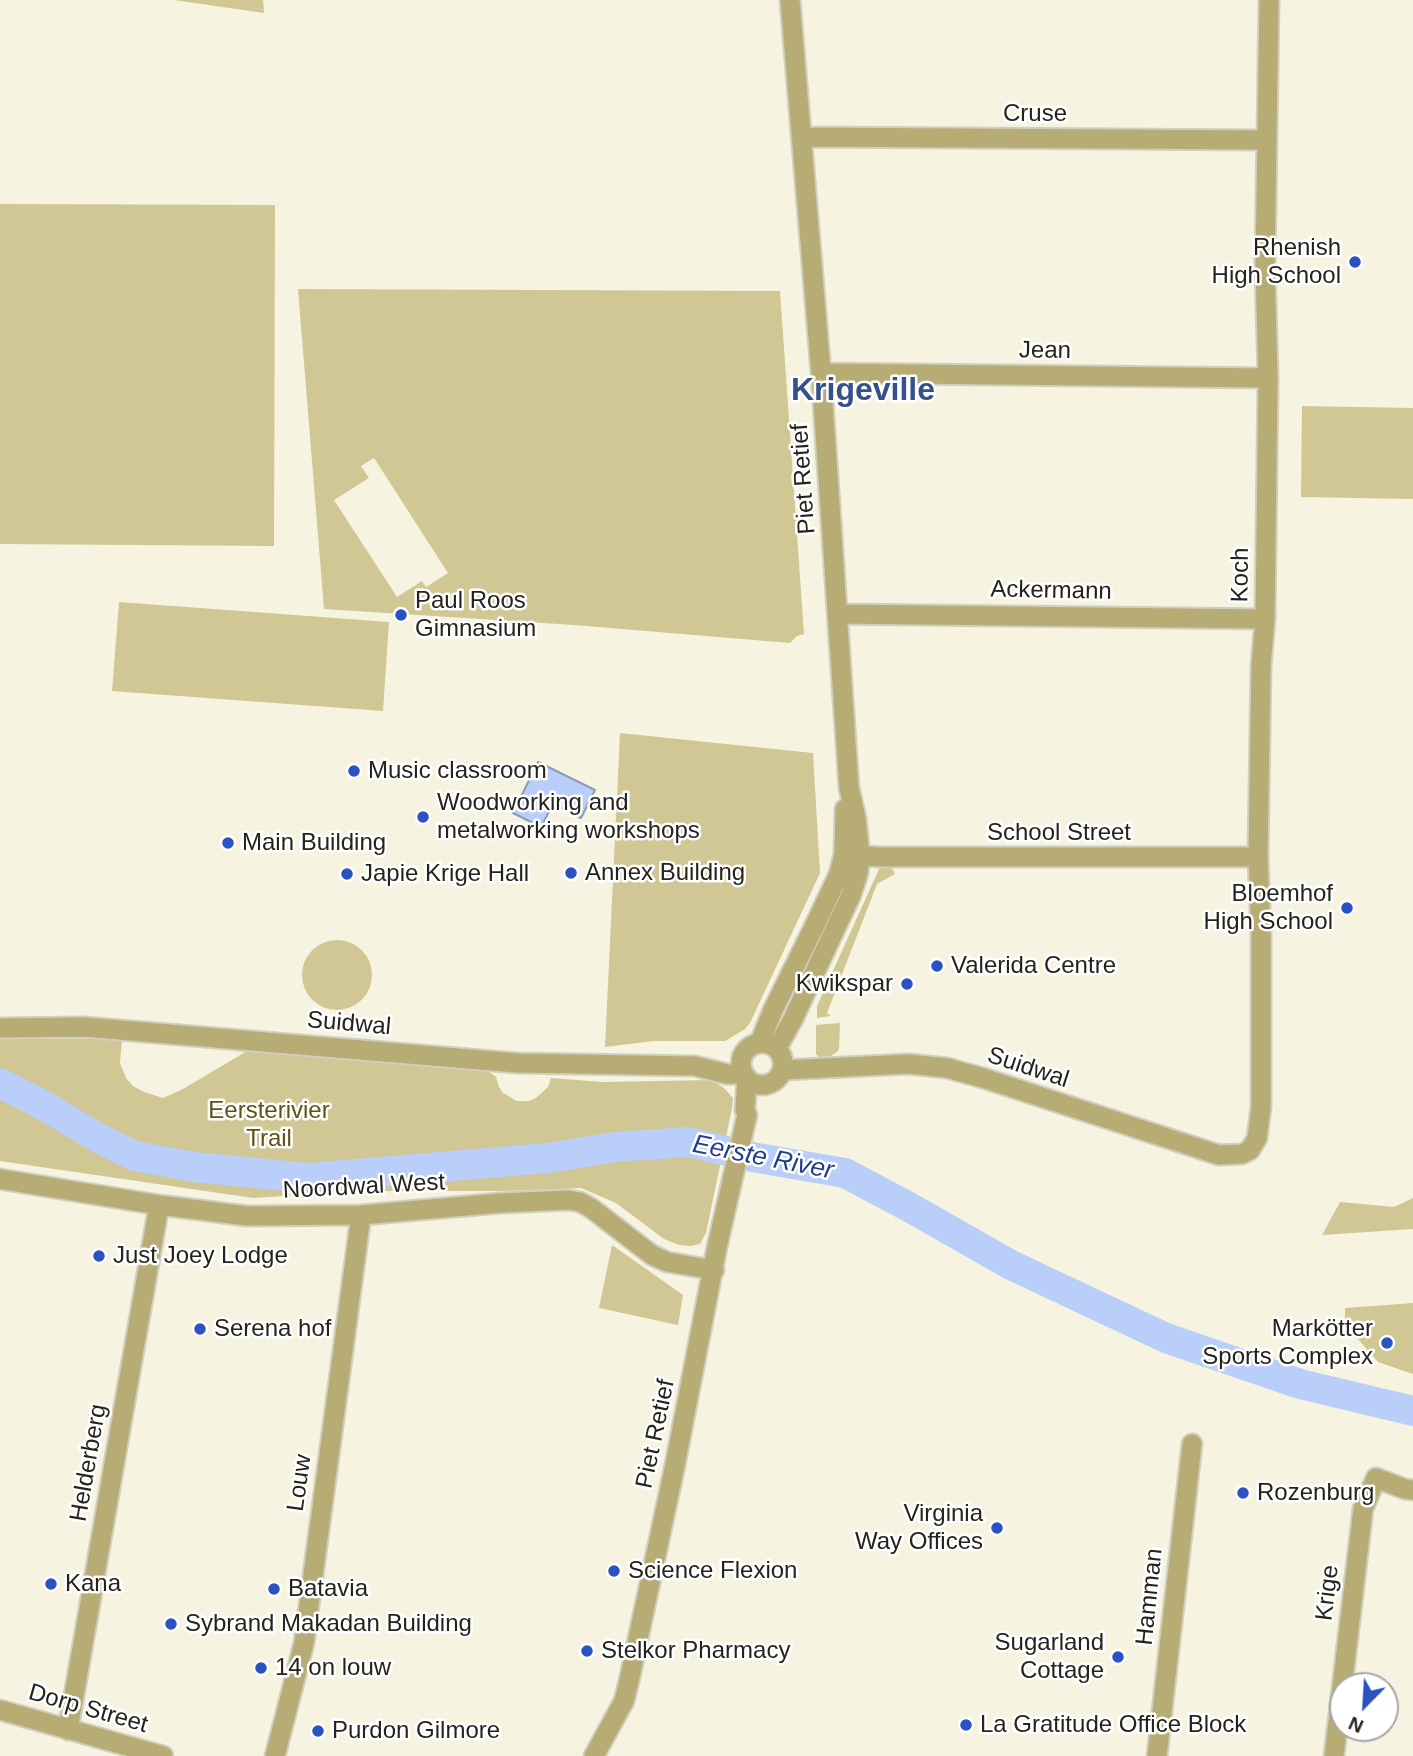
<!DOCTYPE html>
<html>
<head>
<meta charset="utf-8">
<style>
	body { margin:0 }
	#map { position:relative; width:1413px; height:1756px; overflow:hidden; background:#f6f3e1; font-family:Helvetica,sans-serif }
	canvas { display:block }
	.north { position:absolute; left:1329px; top:1672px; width:70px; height:70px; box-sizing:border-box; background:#fff; border:2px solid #a7a7a5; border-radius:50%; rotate:204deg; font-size:19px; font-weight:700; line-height:28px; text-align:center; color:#24231d }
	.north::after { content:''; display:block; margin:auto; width:24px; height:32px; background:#2a52c1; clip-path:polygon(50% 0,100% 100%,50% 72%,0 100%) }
</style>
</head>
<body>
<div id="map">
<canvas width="1413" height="1756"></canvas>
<div class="north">N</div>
</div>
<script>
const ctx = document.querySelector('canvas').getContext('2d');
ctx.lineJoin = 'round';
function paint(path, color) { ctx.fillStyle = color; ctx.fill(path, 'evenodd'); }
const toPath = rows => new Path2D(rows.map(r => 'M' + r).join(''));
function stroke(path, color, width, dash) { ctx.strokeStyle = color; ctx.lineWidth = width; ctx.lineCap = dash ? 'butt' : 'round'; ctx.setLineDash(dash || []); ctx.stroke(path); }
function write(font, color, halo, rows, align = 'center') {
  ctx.font = font + ' Helvetica,sans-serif'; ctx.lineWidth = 5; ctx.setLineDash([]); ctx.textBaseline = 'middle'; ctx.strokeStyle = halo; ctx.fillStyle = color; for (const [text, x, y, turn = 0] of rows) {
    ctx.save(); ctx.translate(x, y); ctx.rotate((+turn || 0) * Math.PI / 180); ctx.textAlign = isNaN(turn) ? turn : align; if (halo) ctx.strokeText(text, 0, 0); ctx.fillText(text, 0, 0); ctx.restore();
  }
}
paint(toPath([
	[172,0,263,0,264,13,174,0],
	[0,204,275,205,274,546,0,544],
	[298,289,780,291,804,634,797,636,790,643,574,625,324,609],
	[374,458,448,573,426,587,422,581,397,597,334,500,369,478,361,466],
	[1302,406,1413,408,1413,499,1301,497],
	[119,602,389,622,383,711,112,691],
	[620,733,813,753,820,873,750,1023,745,1029,725,1041,654,1041,605,1047],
	[885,865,891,867,895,874,877,884,827,1013,831,1016,817,1018,817,1006,880,867],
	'302 975a35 35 0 1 1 70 0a35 35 0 1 1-70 0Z',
	[840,1023,839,1049,837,1052,831,1056,819,1057,816,1054,816,1025],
	[0,1039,122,1039,120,1063,126,1078,133,1086,144,1092,163,1098,183,1089,247,1051,488,1071,496,1077,499,1087,503,1093,517,1101,529,1101,536,1098,548,1087,551,1078,603,1082,712,1080,724,1088,733,1098,732,1108,706,1233,700,1244,691,1246,679,1245,664,1239,616,1203,581,1188,506,1191,360,1191,253,1198,0,1161],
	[1413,1198,1413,1229,1322,1235,1340,1202,1394,1207],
	[612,1245,683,1295,678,1325,599,1308],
	[1413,1303,1413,1374,1378,1362,1345,1324,1345,1308]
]), '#d0c794');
const water = toPath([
	[538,762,595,790,581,818,553,804,541,827,513,813,538,762]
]);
paint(water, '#b9cef9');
stroke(water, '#8c9bb7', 2);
stroke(toPath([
	[0,1083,43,1105,98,1138,135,1156,194,1167,308,1178,547,1158,615,1147,688,1142,752,1157,845,1173,909,1207,1011,1265,1166,1338,1300,1384,1413,1411]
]), '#b9cef9', 30);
const minor = toPath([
	[802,137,1267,140],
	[821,373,1268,378],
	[838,614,1265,619],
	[844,854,879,857,1258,857],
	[0,1028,84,1027,517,1063,695,1066,727,1074,744,1074],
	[760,1042,773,1010,816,923,839,874,844,854,845,809],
	'741 1064a21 21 0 1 1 42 0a21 21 0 1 1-42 0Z',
	[777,1048,793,1019,851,895,858,873,860,856,856,818,849,788,821,373,790,0],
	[783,1070,908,1064,947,1068,983,1078,1219,1155,1242,1154,1250,1150,1257,1138,1261,1107,1261,935,1258,857,1261,666,1265,619,1268,378,1265,267,1269,0],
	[0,1179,159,1205,247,1216,361,1215,501,1203,568,1200,580,1202,591,1208,652,1255,667,1262,714,1270],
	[0,1710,163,1756],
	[68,1730,159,1205],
	[275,1756,304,1643,361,1215],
	[594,1756,624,1701,629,1681,675,1465,717,1247,747,1115,745,1110,747,1078],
	[1157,1756,1192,1444],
	[1334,1756,1363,1509,1376,1478,1405,1489,1413,1490]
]);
stroke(minor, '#d0cebe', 23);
stroke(minor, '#b6ac74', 19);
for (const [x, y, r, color] of [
	[1355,262,7,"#2a52c1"],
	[401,615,7,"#2a52c1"],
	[354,771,7,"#2a52c1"],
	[423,817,7,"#2a52c1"],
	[228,843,7,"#2a52c1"],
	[571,873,7,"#2a52c1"],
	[347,874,7,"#2a52c1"],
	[1347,908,7,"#2a52c1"],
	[937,966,7,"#2a52c1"],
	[907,984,7,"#2a52c1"],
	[99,1256,7,"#2a52c1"],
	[200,1329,7,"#2a52c1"],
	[1387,1343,7,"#2a52c1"],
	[1243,1493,7,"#2a52c1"],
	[997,1528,7,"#2a52c1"],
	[614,1571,7,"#2a52c1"],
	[51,1584,7,"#2a52c1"],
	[274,1589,7,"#2a52c1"],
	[171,1624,7,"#2a52c1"],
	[587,1651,7,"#2a52c1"],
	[1118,1657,7,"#2a52c1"],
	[261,1668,7,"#2a52c1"],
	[966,1725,7,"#2a52c1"],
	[318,1731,7,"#2a52c1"]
]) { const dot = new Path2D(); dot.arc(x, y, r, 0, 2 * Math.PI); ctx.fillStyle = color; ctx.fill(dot); stroke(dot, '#fff', 2.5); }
write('24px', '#24231d', '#fff', [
	["Cruse",1035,114],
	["Jean",1045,351,1],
	["Piet Retief",804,479,-94],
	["Koch",1241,575,-89],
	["Ackermann",1051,591,1],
	["School Street",1059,833],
	["Suidwal",349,1024,5],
	["Suidwal",1028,1068,18],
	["Noordwal West",364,1187,-3],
	["Piet Retief",656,1434,-78],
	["Helderberg",89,1463,-80],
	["Louw",300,1483,-82],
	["Krige",1328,1593,-83],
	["Hamman",1150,1597,-84],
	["Dorp Street",88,1709,16]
]);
write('24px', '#24231d', '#fff', [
	["Rhenish",1341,248,"right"],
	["High School",1341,276,"right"],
	["Paul Roos",415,601],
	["Gimnasium",415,629],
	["Music classroom",368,771],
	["Woodworking and",437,803],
	["metalworking workshops",437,831],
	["Main Building",242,843],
	["Annex Building",585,873],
	["Japie Krige Hall",361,874],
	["Bloemhof",1333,894,"right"],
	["High School",1333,922,"right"],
	["Valerida Centre",951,966],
	["Kwikspar",893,984,"right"],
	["Just Joey Lodge",113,1256],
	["Serena hof",214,1329],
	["Markötter",1373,1329,"right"],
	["Sports Complex",1373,1357,"right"],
	["Rozenburg",1257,1493],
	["Virginia",983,1514,"right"],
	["Way Offices",983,1542,"right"],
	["Science Flexion",628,1571],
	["Kana",65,1584],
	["Batavia",288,1589],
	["Sybrand Makadan Building",185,1624],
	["Sugarland",1104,1643,"right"],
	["Cottage",1104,1671,"right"],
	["Stelkor Pharmacy",601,1651],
	["14 on louw",275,1668],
	["La Gratitude Office Block",980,1725],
	["Purdon Gilmore",332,1731]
], 'left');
write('24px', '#5e5312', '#fff', [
	["Eersterivier",269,1111],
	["Trail",269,1139]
]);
write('italic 26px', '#203e8e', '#fff', [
	["Eerste River",763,1158,11]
]);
write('bold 32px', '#37508a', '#fff', [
	["Krigeville",863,391]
]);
</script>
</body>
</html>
